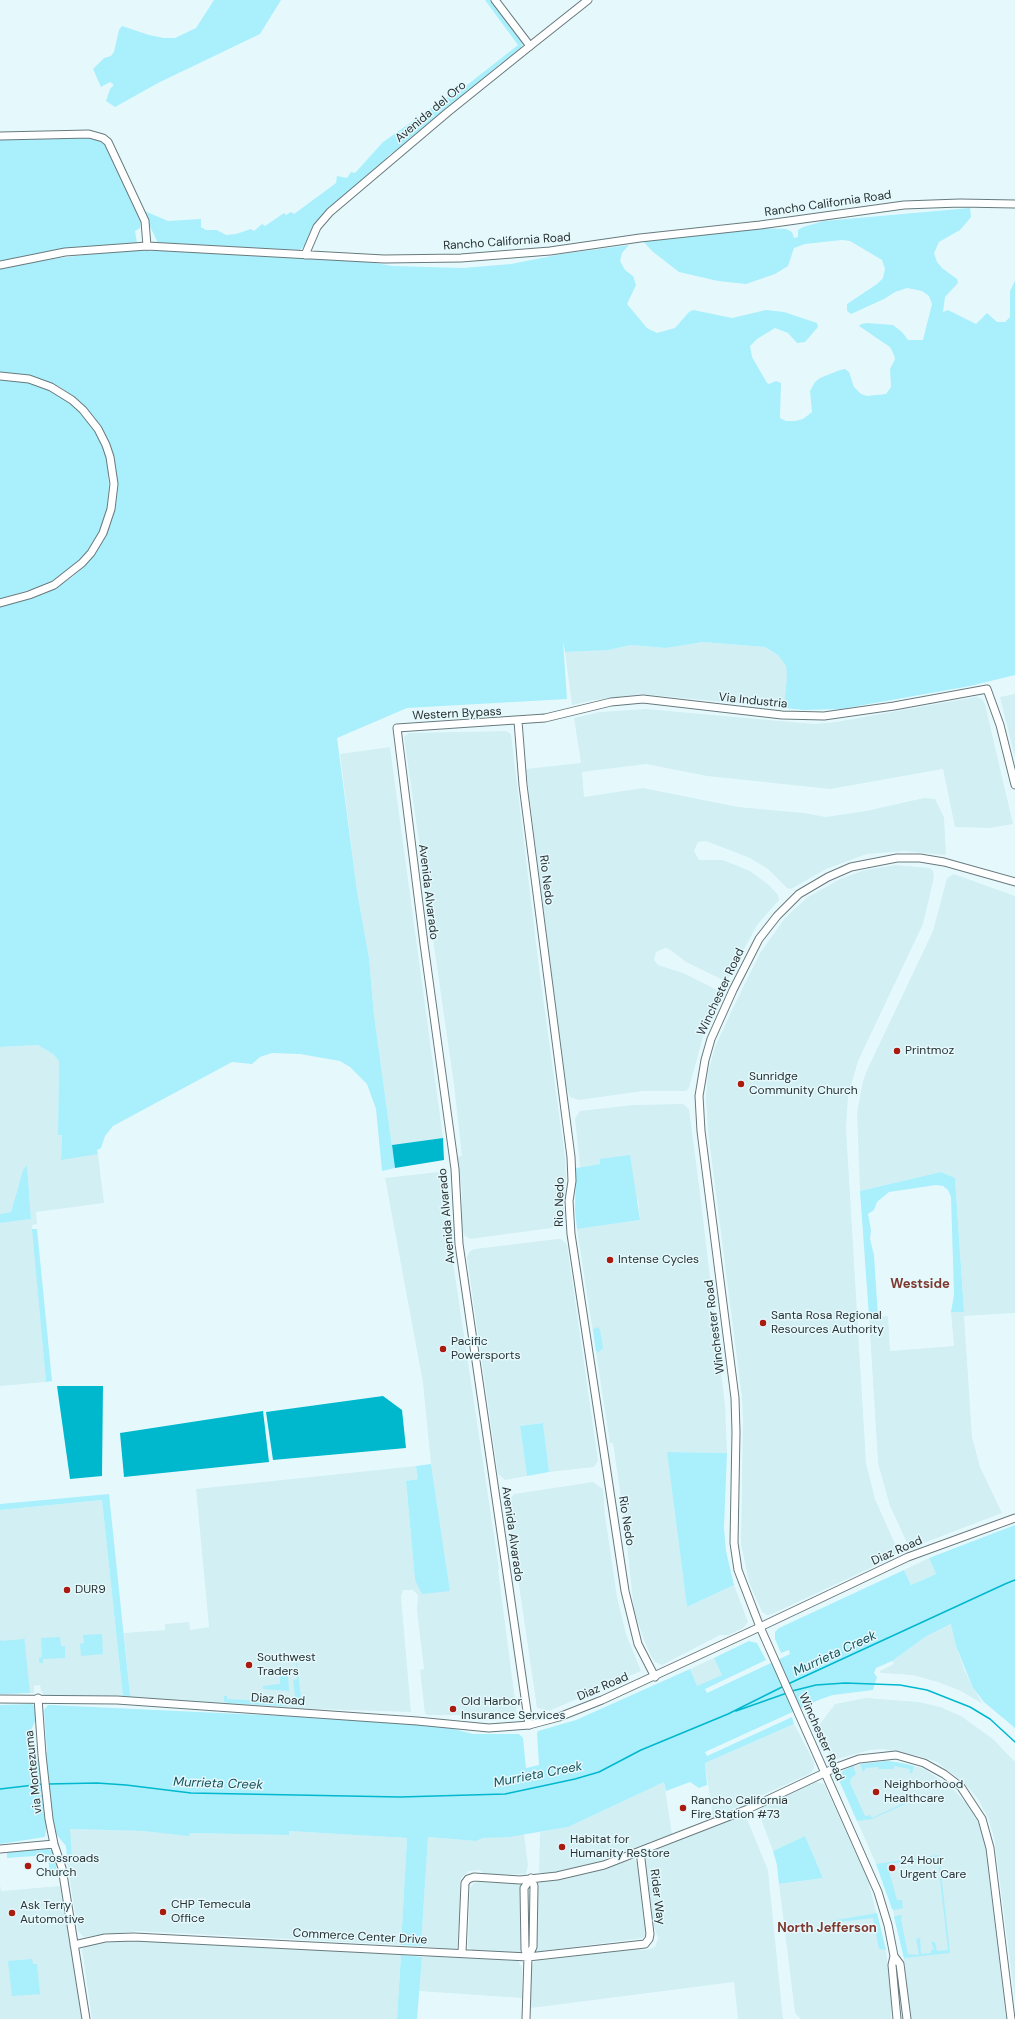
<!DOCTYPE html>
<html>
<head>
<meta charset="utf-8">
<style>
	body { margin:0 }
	canvas { display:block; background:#e5f9fd }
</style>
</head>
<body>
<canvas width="1015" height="2019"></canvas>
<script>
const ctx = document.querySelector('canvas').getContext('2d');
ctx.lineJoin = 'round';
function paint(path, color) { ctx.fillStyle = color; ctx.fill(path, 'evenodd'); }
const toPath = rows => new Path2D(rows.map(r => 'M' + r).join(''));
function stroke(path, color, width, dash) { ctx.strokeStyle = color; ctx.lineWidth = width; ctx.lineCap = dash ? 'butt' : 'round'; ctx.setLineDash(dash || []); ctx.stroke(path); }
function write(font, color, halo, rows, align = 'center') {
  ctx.font = font + ' "DM Sans",sans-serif'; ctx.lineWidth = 3; ctx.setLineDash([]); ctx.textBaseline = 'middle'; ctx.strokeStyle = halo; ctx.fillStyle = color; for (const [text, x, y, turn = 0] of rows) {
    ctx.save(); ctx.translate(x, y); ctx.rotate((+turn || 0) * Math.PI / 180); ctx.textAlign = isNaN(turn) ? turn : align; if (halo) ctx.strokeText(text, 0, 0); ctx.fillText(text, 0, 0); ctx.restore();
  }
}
paint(toPath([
	[703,642,765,647,778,655,784,661,788,671,784,708,642,694,594,700,572,705,565,652,608,650,631,645,666,648],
	[1015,694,1015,758,1000,697],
	[976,697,982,699,985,704,1013,824,990,828,955,827,943,769,830,789,707,776,646,764,582,772,584,797,643,788,738,807,804,813,826,817,866,811,924,798,935,799,944,817,946,854,945,855,904,851,867,854,826,869,791,889,787,888,768,869,750,858,706,841,698,842,694,851,699,860,723,860,750,871,769,885,778,895,779,900,757,925,728,979,723,980,686,962,669,949,665,948,656,952,654,960,658,965,683,973,717,990,720,994,704,1033,689,1088,686,1091,643,1091,579,1100,570,1097,565,1082,526,769,581,763,574,718,600,712,646,709,814,724,836,722],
	[506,731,511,734,539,968,565,1158,566,1176,564,1205,565,1221,563,1226,559,1227,470,1239,464,1235,462,1228,462,1190,457,1157,462,1156,454,1085,404,737,409,733],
	[390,747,443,1138,392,1145,374,1015,369,958,357,891,340,754],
	[896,865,930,868,933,871,934,877,923,924,858,1061,848,1096,846,1128,866,1463,875,1499,896,1546,897,1552,894,1557,772,1614,767,1615,762,1612,749,1582,741,1544,743,1421,742,1398,708,1131,706,1097,708,1073,715,1047,732,1010,760,953,785,918,808,897,840,879,865,870],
	[954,874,1015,896,1015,1313,964,1316,972,1437,980,1467,1002,1513,913,1547,908,1545,890,1506,878,1463,869,1317,888,1316,890,1351,954,1346,951,1312,964,1311,955,1178,941,1172,860,1191,857,1112,863,1081,868,1068,933,931,947,878],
	[38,1045,53,1054,59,1061,58,1135,62,1135,61,1159,98,1154,104,1203,36,1212,37,1224,32,1225,46,1382,0,1386,0,1223,31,1219,27,1165,23,1170,11,1212,0,1214,0,1047],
	[683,1104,689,1109,700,1193,725,1405,727,1453,667,1452,687,1607,734,1585,748,1622,743,1628,729,1635,720,1635,662,1665,655,1662,651,1656,644,1640,634,1610,625,1526,613,1443,610,1443,577,1229,640,1220,638,1200,600,1160,601,1164,580,1167,575,1118,580,1111,633,1105],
	[447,1171,447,1222,499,1569,498,1570,517,1715,429,1715,425,1714,420,1670,424,1669,417,1611,418,1595,413,1590,403,1590,401,1597,411,1712,288,1708,133,1698,130,1696,124,1633,165,1630,165,1624,189,1622,190,1630,209,1627,196,1489,416,1466,418,1479,406,1481,415,1580,420,1587,450,1591,431,1464,423,1383,385,1178],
	[557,1239,561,1239,567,1245,598,1461,594,1467,549,1472,543,1423,520,1426,527,1476,505,1480,498,1474,467,1257,470,1251,475,1249],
	[593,1482,603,1489,605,1515,617,1597,626,1634,641,1671,549,1711,537,1708,507,1504,514,1494],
	[102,1500,123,1697,44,1695,41,1691,40,1685,34,1686,34,1693,31,1693,0,1694,0,1510],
	[929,1558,936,1574,911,1585,904,1570],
	[952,1624,956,1646,964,1669,973,1688,983,1704,961,1691,938,1682,912,1675,881,1673,880,1671,894,1664,892,1661,925,1637],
	[714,1658,722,1675,697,1687,690,1669],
	[866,1698,919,1702,940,1707,961,1716,993,1739,1015,1762,1015,1999,994,1837,988,1818,978,1799,963,1782,946,1769,937,1762,919,1756,883,1749,870,1750,837,1759,830,1756,817,1728,835,1704],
	[794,1724,814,1762,814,1768,811,1773,713,1818,705,1763],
	[886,1761,907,1764,924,1769,938,1778,954,1790,966,1803,981,1827,986,1849,1006,2019,910,2019,904,1958,891,1903,881,1875,838,1778,842,1771,853,1766],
	[664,1782,672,1834,594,1863,554,1873,541,1873,539,1872,540,1832,568,1827],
	[816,1782,824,1784,867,1878,871,1892,886,1952,892,1997,891,2019,801,2019,795,2013,779,1884,823,1878,805,1836,773,1851,758,1811,762,1807],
	[741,1816,747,1819,768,1870,783,2019,738,2019,734,1982,531,2008,531,1967,535,1961,635,1949,647,1950,655,1947,658,1938,653,1924,645,1858,646,1854],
	[69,1829,143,1831,189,1835,190,1833,289,1835,289,1831,407,1838,401,1945,138,1931,84,1937,78,1931,67,1863,67,1859,72,1858],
	[524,1834,528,1865,526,1874,497,1875,485,1874,479,1870,469,1871,462,1877,460,1881,461,1899,457,1948,454,1949,421,1946,428,1837,476,1841,483,1838],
	[634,1859,638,1863,646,1929,646,1933,643,1938,534,1952,531,1948,537,1883,588,1873],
	[479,1882,525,1884,522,1949,519,1953,473,1950,468,1947,470,1888,474,1883],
	[0,1885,1,1891,60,1886,83,2019,0,2019],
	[134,1940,401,1955,397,2019,92,2019,82,1949,88,1945],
	[434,1956,518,1961,522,1968,522,1998,419,1991,422,1957]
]), '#d2eff4');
paint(toPath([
	[214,0,281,0,260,34,158,83,115,107,106,101,110,89,114,85,110,82,101,87,93,69,104,58,111,56,114,52,119,30,122,26,149,35,164,38,175,38,196,28],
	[485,0,491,0,521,39,523,44,519,51,500,64,401,148,390,154,378,167,325,212,317,223,305,245,300,250,158,243,142,210,168,221,201,219,201,227,206,230,217,230,226,235,236,234,251,229,254,231,262,224,265,226,284,213,286,215,291,212,294,214,336,183,337,176,347,178,351,172,355,173,383,142,460,88,462,89,518,45],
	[67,137,97,138,106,144,141,221,140,228,135,231,137,243,57,250,0,261,0,138],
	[970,208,971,217,966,223,960,230,939,242,934,253,937,262,942,268,957,279,958,283,945,297,943,312,948,310,976,324,987,313,997,322,1005,322,1010,317,1010,291,1015,281,1015,675,970,686,841,709,804,710,784,708,787,676,786,666,778,655,765,647,703,642,666,648,631,645,608,650,565,652,563,641,567,699,407,708,337,738,357,891,369,958,374,1015,395,1168,382,1171,376,1109,367,1084,350,1067,340,1061,300,1054,272,1053,260,1057,252,1064,232,1062,113,1126,105,1136,101,1148,97,1150,98,1154,61,1160,62,1135,58,1135,59,1061,53,1054,38,1045,0,1047,0,607,45,593,71,578,87,564,105,538,111,521,115,506,117,480,114,456,104,434,94,417,77,399,60,387,35,377,0,373,0,269,36,261,116,251,171,251,369,262,393,266,463,268,511,264,562,254,629,245,622,253,620,261,625,270,633,276,636,285,627,304,647,328,657,333,675,328,689,312,693,310,732,318,766,310,784,312,817,323,818,327,805,342,797,343,788,333,775,328,757,339,750,346,752,357,767,383,769,384,776,381,781,383,780,418,786,421,795,421,803,419,812,412,810,391,815,382,820,378,840,370,845,369,849,372,854,387,861,394,867,396,886,394,891,387,890,369,895,359,894,355,890,347,859,326,861,324,867,323,893,325,902,332,908,340,923,340,932,304,929,296,922,291,907,288,895,292,884,299,851,314,847,311,847,304,877,284,883,278,885,269,882,260,850,241,842,240,805,244,794,248,788,266,775,274,746,284,718,281,679,272,652,251,643,241,758,228,786,229,792,232,794,238,798,237,798,230,803,227,824,221],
	[0,380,25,382,44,387,67,401,78,410,96,432,101,443,107,460,109,486,108,507,101,530,94,543,80,562,58,579,46,585,0,599],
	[630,1155,640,1220,577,1229,575,1210,576,1168,600,1164,600,1159],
	[27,1165,31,1219,0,1223,0,1214,11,1212,23,1170],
	[941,1172,955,1178,964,1312,951,1312,954,1295,951,1197,948,1190,943,1186,936,1185,889,1192,877,1202,874,1210,868,1214,871,1230,870,1239,874,1255,878,1317,869,1317,860,1191],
	[32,1229,37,1229,52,1381,46,1382],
	[598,1327,600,1330,603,1348,599,1352,596,1351,593,1329],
	[543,1423,549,1472,527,1476,520,1426],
	[667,1452,727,1453,724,1528,726,1551,734,1585,687,1607],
	[431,1464,450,1591,422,1594,415,1580,406,1481,418,1479,416,1466],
	[109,1494,130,1695,133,1698,123,1697,102,1500,0,1510,0,1504],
	[1015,1525,1015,1728,984,1702,973,1688,956,1646,951,1624,925,1637,892,1661,876,1668,874,1673,877,1677,873,1690,833,1695,821,1699,705,1752,707,1756,792,1717,794,1724,705,1763,707,1785,699,1788,690,1782,666,1791,664,1782,568,1827,509,1837,483,1838,476,1841,428,1837,421,1946,401,1945,407,1838,289,1831,289,1835,190,1833,189,1836,143,1831,70,1829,72,1858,67,1859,66,1846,56,1834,50,1801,45,1837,0,1844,0,1705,32,1704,34,1706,36,1719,29,1735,30,1758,34,1757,37,1759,42,1758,47,1752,44,1710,48,1705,51,1705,347,1719,438,1725,473,1734,519,1734,523,1738,526,1768,539,1765,537,1733,538,1731,576,1720,690,1669,697,1686,722,1675,714,1658,749,1641,757,1643,766,1660,705,1689,707,1693,790,1654,789,1650,781,1653,775,1639,775,1632,779,1628,904,1570,911,1585,936,1574,929,1558],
	[102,1634,103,1654,81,1656,80,1644,84,1643,83,1635],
	[24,1635,30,1693,0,1694,0,1638,1,1641,24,1639],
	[60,1637,61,1646,65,1646,65,1658,43,1659,43,1663,39,1663,39,1658,42,1657,41,1638],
	[296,1655,299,1680,302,1707,296,1705,293,1680,297,1679],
	[288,1675,289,1691,263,1689,263,1686,280,1684,280,1676],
	[224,1696,227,1696,227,1699,282,1702,283,1699,289,1700,290,1705,284,1706,227,1703,224,1701],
	[886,1761,896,1762,914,1766,912,1773,910,1773,910,1769,894,1766,894,1769,879,1769,878,1767,866,1768,863,1772,860,1764],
	[853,1766,856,1774,851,1778,850,1783,865,1816,870,1815,872,1818,906,1802,905,1799,909,1797,912,1798,910,1802,872,1819,857,1821,839,1780,843,1771],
	[805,1836,823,1878,779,1884,777,1865,773,1851],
	[47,1848,53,1851,58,1876,50,1877,48,1855,7,1858,7,1852],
	[939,1855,950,1953,904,1958,894,1917,896,1916,902,1915,901,1919,908,1954,919,1955,916,1939,920,1938,921,1954,931,1953,931,1950,934,1950,931,1942,935,1942,937,1951,948,1950,938,1861,934,1862,933,1858,887,1864,897,1900,902,1900,903,1908,894,1910,892,1909,876,1864],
	[877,1913,886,1950,879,1949,873,1918,839,1922,837,1927,832,1929,831,1921],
	[401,1955,422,1957,417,2019,397,2019],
	[32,1959,33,1964,37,1964,40,1994,12,1996,8,1961]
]), '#aaeffc');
paint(toPath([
	[443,1138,444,1160,395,1168,392,1145],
	[57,1386,103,1386,102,1476,70,1479],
	[383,1396,402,1410,406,1448,273,1460,266,1412],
	[263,1411,269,1462,124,1477,120,1433]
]), '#00b8ce');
stroke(toPath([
	[788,1684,1005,1584,1015,1580],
	[792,1691,816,1685,845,1683,900,1685,927,1690,970,1707,990,1719,1015,1742],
	[736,1711,787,1693],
	[48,1784,97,1783,126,1785,191,1793,400,1797,505,1794,575,1779,599,1772,641,1750,728,1714,784,1686],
	[0,1789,43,1784]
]), '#00b8ce', 1.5);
const tertiary = toPath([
	[530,46,588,0],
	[0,136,89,134,103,138,108,142,145,221,147,246],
	[518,721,523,785,571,1157,572,1181,569,1201,571,1234,625,1591,638,1644,655,1677],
	[1015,882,944,862,920,858,897,858,851,867,828,877,799,894,777,916,759,939,733,990,711,1039,705,1060,699,1096,701,1131,735,1398,736,1432,734,1543,738,1570,760,1627,908,1557,1015,1518],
	[38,1698,42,1755,49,1819,54,1844,62,1868,86,2019],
	[529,1725,459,1244,455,1169,424,944,397,728,545,718,611,702,643,699,782,715,824,716,894,706,987,689,1000,725,1015,785],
	[0,1849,54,1844],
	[74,1945,105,1938,134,1937,528,1957,645,1944,649,1939,650,1934,640,1851],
	[462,1953,465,1883,468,1879,474,1877,520,1880,557,1876,604,1865,748,1809,837,1767,859,1759,896,1755,924,1763,944,1774,961,1787,982,1819,990,1848,1011,2019],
	[528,1957,525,1950,524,1888,531,1878],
	[526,2019,528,1957,533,1947,534,1886,531,1878]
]);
const secondary = toPath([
	[305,255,317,227,330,212,448,112,530,46,495,0],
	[0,265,65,252,147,246,384,259,461,258,550,251,640,238,760,225,904,205,960,203,1015,204],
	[0,376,29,379,51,387,72,400,83,410,98,429,106,445,110,457,114,484,111,509,103,533,91,553,82,563,54,585,29,595,0,603],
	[0,1699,117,1700,417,1721,489,1728,529,1725,559,1717,602,1700,760,1627,878,1892,888,1925,894,1956,892,1965,897,2019],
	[894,1956,900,1964,907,2019]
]);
stroke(tertiary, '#687a7d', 9);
stroke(secondary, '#687a7d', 9);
stroke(tertiary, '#fff', 7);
stroke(secondary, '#fff', 7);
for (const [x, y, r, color] of [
	[897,1051,4,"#ab1a0e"],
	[741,1084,4,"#ab1a0e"],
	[610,1260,4,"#ab1a0e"],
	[763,1323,4,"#ab1a0e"],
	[443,1349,4,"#ab1a0e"],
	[67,1590,4,"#ab1a0e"],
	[249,1665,4,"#ab1a0e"],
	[453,1709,4,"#ab1a0e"],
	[876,1792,4,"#ab1a0e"],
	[683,1808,4,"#ab1a0e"],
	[562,1847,4,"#ab1a0e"],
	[28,1866,4,"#ab1a0e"],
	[892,1868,4,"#ab1a0e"],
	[163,1912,4,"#ab1a0e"],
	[12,1913,4,"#ab1a0e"]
]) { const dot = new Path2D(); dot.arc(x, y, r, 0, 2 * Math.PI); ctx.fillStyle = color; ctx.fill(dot); stroke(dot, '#e5f9fd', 1.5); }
write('12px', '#2a3233', '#e5f9fd', [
	["Avenida del Oro",431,112,-40],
	["Rancho California Road",828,204,-8],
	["Rancho California Road",507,242,-4],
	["Via Industria",753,701,6],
	["Western Bypass",457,714,-3],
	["Rio Nedo",546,880,83],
	["Avenida Alvarado",428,892,83],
	["Winchester Road",721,992,-65],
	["Rio Nedo",560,1202,-89],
	["Avenida Alvarado",447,1216,-95],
	["Winchester Road",715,1327,-97],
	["Rio Nedo",626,1521,81],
	["Avenida Alvarado",512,1534,82],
	["Diaz Road",897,1551,-24],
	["Diaz Road",603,1687,-23],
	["Diaz Road",278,1700,4],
	["Winchester Road",821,1737,66],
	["via Montezuma",34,1772,-96],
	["Rider Way",657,1897,83],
	["Commerce Center Drive",360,1937,3]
]);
write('12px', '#2a3233', '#e5f9fd', [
	["Printmoz",905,1051],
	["Sunridge",749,1077],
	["Community Church",749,1091],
	["Intense Cycles",618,1260],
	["Santa Rosa Regional",771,1316],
	["Resources Authority",771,1330],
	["Pacific",451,1342],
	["Powersports",451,1356],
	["DUR9",75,1590],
	["Southwest",257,1658],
	["Traders",257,1672],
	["Old Harbor",461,1702],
	["Insurance Services",461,1716],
	["Neighborhood",884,1785],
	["Healthcare",884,1799],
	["Rancho California",691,1801],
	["Fire Station #73",691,1815],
	["Habitat for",570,1840],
	["Humanity ReStore",570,1854],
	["Crossroads",36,1859],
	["Church",36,1873],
	["24 Hour",900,1861],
	["Urgent Care",900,1875],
	["CHP Temecula",171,1905],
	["Office",171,1919],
	["Ask Terry",20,1906],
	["Automotive",20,1920]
], 'left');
write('bold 13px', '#7e382e', '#e5f9fd', [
	["Westside",920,1285],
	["North Jefferson",827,1929]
]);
write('italic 13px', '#15525b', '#e5f9fd', [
	["Murrieta Creek",835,1654,-25],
	["Murrieta Creek",538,1775,-11],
	["Murrieta Creek",218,1784,2]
]);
</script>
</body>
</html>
